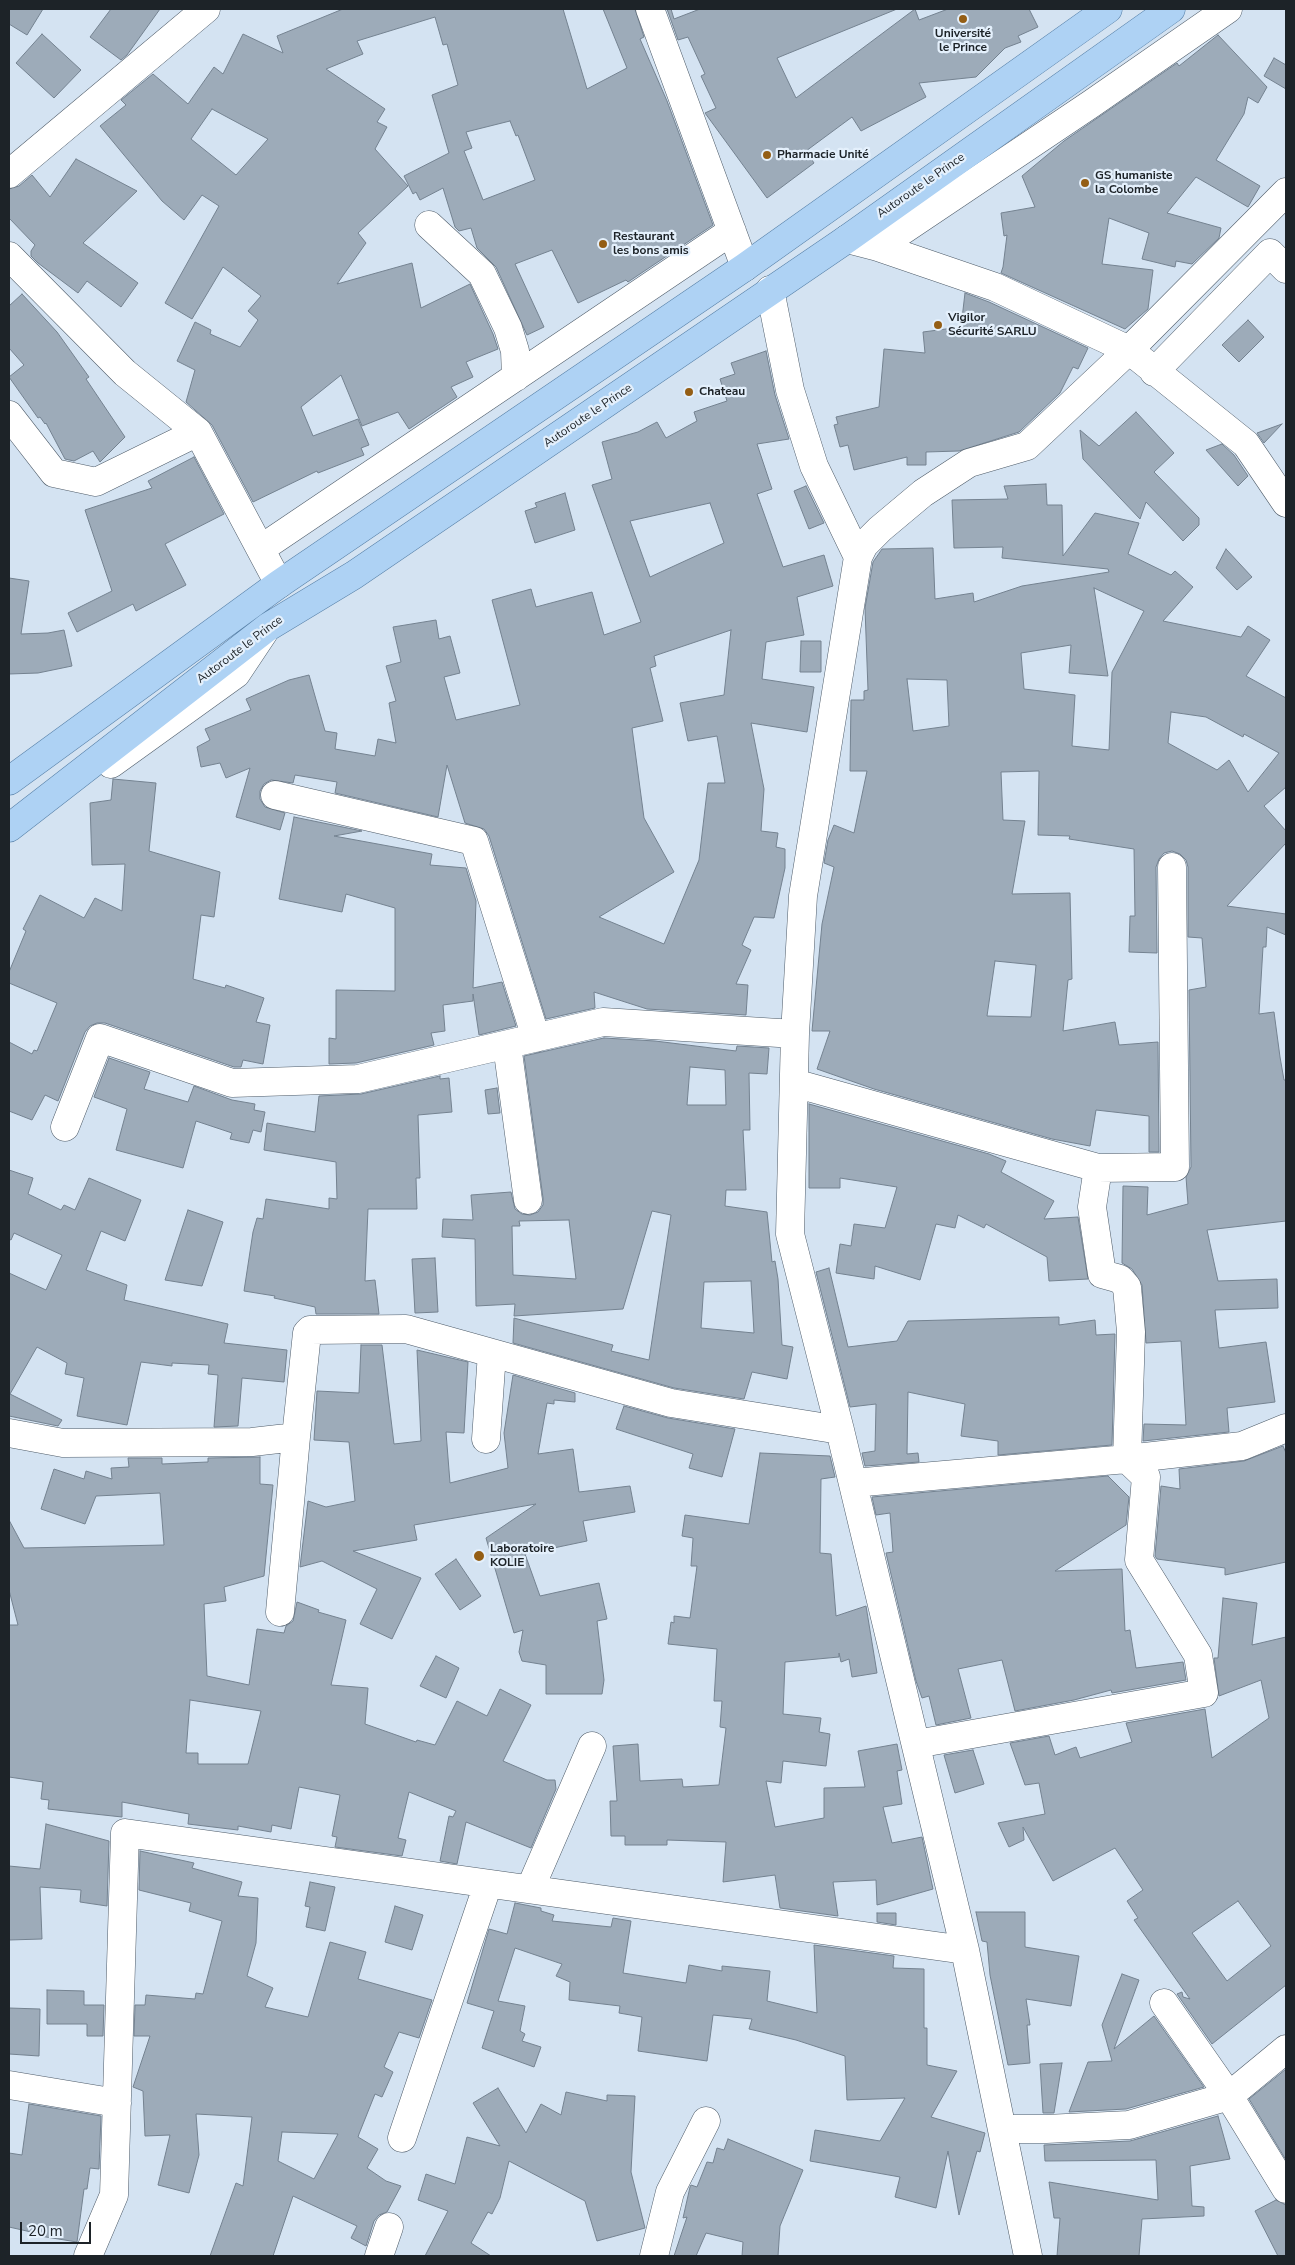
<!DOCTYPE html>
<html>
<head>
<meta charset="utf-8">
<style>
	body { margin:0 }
	#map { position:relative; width:1295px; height:2265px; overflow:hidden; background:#d4e3f2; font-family:"Nunito Sans",sans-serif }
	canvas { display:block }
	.frame { position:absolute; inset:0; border:10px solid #1d2328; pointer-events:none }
	.scale { position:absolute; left:20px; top:2222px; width:71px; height:22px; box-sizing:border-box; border:2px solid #1d2328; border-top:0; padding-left:6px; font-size:15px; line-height:18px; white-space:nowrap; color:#1d2328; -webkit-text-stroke:4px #e4f0fc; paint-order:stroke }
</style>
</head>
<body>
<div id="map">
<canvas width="1295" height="2265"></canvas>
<div class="frame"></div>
<div class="scale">20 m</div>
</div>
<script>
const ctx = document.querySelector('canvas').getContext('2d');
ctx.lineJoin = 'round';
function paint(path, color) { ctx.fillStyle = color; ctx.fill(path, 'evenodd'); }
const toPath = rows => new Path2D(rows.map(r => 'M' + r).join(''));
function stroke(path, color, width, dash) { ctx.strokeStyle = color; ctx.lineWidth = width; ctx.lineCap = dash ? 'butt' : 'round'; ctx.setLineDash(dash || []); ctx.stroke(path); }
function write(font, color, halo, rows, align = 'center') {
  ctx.font = font + ' "Nunito Sans",sans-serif'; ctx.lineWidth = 4.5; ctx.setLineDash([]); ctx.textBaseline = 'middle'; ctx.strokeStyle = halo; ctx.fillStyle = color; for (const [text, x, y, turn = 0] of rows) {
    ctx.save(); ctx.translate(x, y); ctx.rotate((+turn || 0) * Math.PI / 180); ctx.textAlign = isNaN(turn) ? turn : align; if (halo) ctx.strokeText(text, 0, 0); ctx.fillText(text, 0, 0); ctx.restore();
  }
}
const building = toPath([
	[9,9,43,9,27,35,9,24,9,9],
	[111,9,160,9,127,55,121,60,90,37,111,9],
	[343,9,563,9,587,89,627,68,603,9,635,9,644,37,640,39,667,101,713,225,628,282,626,280,578,303,552,250,515,264,544,327,527,335,496,267,477,248,471,228,459,231,455,227,443,188,420,200,416,192,413,194,404,176,449,153,432,95,458,85,447,44,443,45,435,17,357,41,363,54,326,69,385,109,377,122,387,127,375,149,408,186,358,233,366,243,337,284,412,263,421,308,470,284,493,334,498,349,466,362,473,377,451,387,457,397,409,429,398,412,362,426,341,375,301,407,313,436,358,419,369,445,361,448,364,455,318,473,317,471,253,502,212,425,186,402,195,370,177,361,195,322,211,330,210,334,240,347,258,320,248,311,261,296,223,267,192,319,165,303,219,206,202,195,184,220,162,201,100,126,126,105,121,100,153,74,188,104,214,67,223,74,243,34,283,53,277,36,343,9],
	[212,109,268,139,236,175,191,139,212,109],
	[510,121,516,136,518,135,535,180,483,200,464,151,472,148,466,132,510,121],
	[667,9,671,9,674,19,700,9,897,9,777,58,796,98,915,9,919,20,948,9,1029,9,1038,27,1018,36,1021,42,1005,48,976,77,919,83,926,97,861,131,852,117,806,151,814,163,767,198,705,113,716,108,701,76,705,74,688,37,678,40,667,9],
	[42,34,81,70,54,98,16,63,42,34],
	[1218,35,1267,87,1258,103,1248,97,1244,114,1216,160,1260,186,1248,207,1196,177,1167,213,1221,228,1219,238,1192,264,1176,261,1175,267,1142,259,1149,233,1109,218,1102,264,1153,270,1148,309,1125,329,1001,273,1003,267,1007,235,1004,236,1001,213,1035,207,1022,176,1064,141,1177,63,1179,66,1218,35],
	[1274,58,1286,65,1286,89,1264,76,1274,58],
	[76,159,137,191,83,243,138,283,121,307,87,281,78,293,38,263,31,256,31,251,35,245,9,218,9,189,19,186,32,175,50,197,76,159],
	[965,293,989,302,1088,348,1078,369,1073,367,1060,393,1019,432,959,451,926,452,926,465,907,465,907,457,854,470,848,445,840,447,834,425,838,424,836,417,879,407,884,349,925,353,923,332,961,327,965,293],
	[22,294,57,332,89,377,86,379,125,437,100,462,93,451,74,461,65,459,46,423,45,424,40,417,38,418,9,377,24,365,9,348,9,306,22,294],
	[1248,320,1264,337,1239,362,1222,345,1248,320],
	[766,351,775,395,789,439,757,444,772,489,757,494,783,567,824,555,833,586,797,597,804,635,766,642,762,679,814,687,807,732,751,723,764,789,761,831,778,833,776,847,785,849,785,868,774,918,754,917,742,945,751,950,736,984,748,985,746,1015,647,1009,594,992,595,1008,546,1019,489,836,484,829,465,823,447,765,438,817,335,793,337,782,295,775,293,783,271,780,264,784,260,791,260,799,265,807,285,813,280,830,236,817,250,768,226,778,220,763,201,767,197,747,210,740,205,729,251,710,246,699,289,680,309,675,325,731,337,733,335,749,375,756,378,739,396,743,389,703,396,701,386,666,401,662,393,627,436,620,439,639,450,636,460,673,444,677,456,720,520,705,492,600,531,589,536,607,592,592,604,635,641,622,592,485,612,479,602,442,638,432,657,422,666,438,697,421,694,412,727,401,720,379,735,374,731,363,766,351],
	[710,503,724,543,650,577,630,521,710,503],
	[731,630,724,695,680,703,688,741,717,736,725,783,708,783,699,860,664,944,599,917,674,872,644,818,632,728,663,721,650,668,656,666,654,656,731,630],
	[1136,412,1174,453,1154,472,1199,518,1199,525,1183,541,1146,502,1140,519,1083,459,1080,430,1099,446,1136,412],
	[1282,424,1264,443,1257,433,1282,424],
	[1222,444,1234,455,1248,476,1238,486,1206,450,1222,444],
	[194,457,224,514,165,544,186,585,136,611,133,604,77,632,68,613,112,591,85,510,152,488,148,481,194,457],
	[1046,484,1047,505,1062,505,1063,556,1095,513,1139,523,1128,554,1171,575,1175,571,1193,587,1163,621,1241,637,1248,626,1270,640,1246,676,1286,698,1286,787,1264,806,1286,831,1286,843,1227,906,1286,914,1286,935,1267,927,1266,947,1263,947,1259,1014,1274,1012,1280,1057,1284,1080,1286,1080,1286,1221,1207,1230,1218,1281,1277,1279,1278,1308,1215,1310,1219,1348,1266,1342,1275,1402,1227,1408,1229,1432,1143,1441,1144,1424,1186,1425,1181,1341,1146,1343,1142,1285,1132,1269,1122,1263,1123,1186,1148,1187,1147,1215,1188,1204,1186,1177,1191,1167,1189,990,1206,987,1202,938,1188,937,1188,867,1186,860,1180,854,1172,851,1164,853,1159,859,1156,867,1157,953,1129,952,1130,916,1135,916,1134,849,1069,839,1070,836,1038,835,1039,771,1001,772,1003,820,1025,821,1012,894,1070,893,1072,979,1068,980,1063,1031,1115,1022,1119,1045,1158,1042,1159,1152,1149,1152,1149,1116,1096,1110,1090,1146,1052,1139,874,1089,817,1069,830,1031,812,1031,822,924,834,867,824,863,828,840,834,825,854,833,867,771,850,771,851,700,864,700,864,691,868,690,865,608,873,562,882,549,933,548,935,599,973,593,974,602,1022,586,1109,572,1108,569,1002,558,1003,547,954,548,952,500,1008,499,1004,486,1046,484],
	[1094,588,1144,611,1112,672,1109,750,1072,746,1075,695,1024,689,1021,653,1071,645,1069,673,1108,676,1094,588],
	[907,679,947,680,949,726,913,731,907,679],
	[1171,712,1206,717,1243,737,1244,734,1279,753,1248,792,1229,760,1217,770,1168,743,1171,712],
	[995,961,1036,965,1031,1017,987,1016,995,961],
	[806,486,824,523,809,529,794,491,806,486],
	[565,493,575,530,535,543,525,511,537,507,535,503,565,493],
	[1226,549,1252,577,1237,590,1216,568,1226,549],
	[9,578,29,581,21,634,48,633,64,630,72,666,38,673,9,674,9,578],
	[801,641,821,641,821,672,800,672,801,641],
	[113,779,156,783,149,851,220,872,214,917,201,915,193,979,225,988,226,985,264,998,256,1022,270,1025,263,1064,243,1060,241,1067,234,1067,105,1023,97,1023,90,1026,85,1032,58,1101,45,1095,32,1120,9,1111,9,1042,32,1054,34,1050,37,1051,57,1003,9,983,9,972,26,931,23,929,40,895,84,918,95,898,122,911,125,864,92,865,90,803,111,800,113,779],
	[294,817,362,831,334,836,432,854,430,865,466,868,476,901,473,988,502,982,516,1026,479,1035,473,994,473,1001,443,1005,445,1031,431,1033,434,1045,356,1063,329,1064,329,1038,336,1039,336,990,395,991,395,908,346,894,342,912,279,899,294,817],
	[604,1038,655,1041,736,1051,737,1046,769,1048,767,1074,749,1073,750,1130,743,1130,746,1190,726,1190,725,1206,767,1212,772,1262,775,1261,778,1279,782,1345,793,1347,787,1379,752,1372,744,1399,674,1388,513,1343,514,1318,613,1345,611,1351,649,1360,671,1215,652,1211,623,1309,514,1316,515,1304,476,1306,475,1239,442,1237,443,1219,473,1220,471,1195,511,1192,515,1209,522,1214,530,1215,538,1212,543,1205,543,1198,524,1056,604,1038],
	[690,1067,725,1070,726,1105,687,1105,690,1067],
	[569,1220,576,1279,513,1275,512,1226,520,1226,519,1221,569,1220],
	[751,1281,754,1333,701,1328,704,1282,751,1281],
	[109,1058,150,1072,144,1089,188,1102,194,1086,232,1100,255,1104,254,1110,265,1112,261,1132,253,1130,249,1143,230,1139,232,1133,196,1121,183,1168,116,1150,127,1109,94,1097,109,1058],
	[440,1076,440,1079,449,1078,452,1112,418,1115,420,1178,416,1178,417,1209,368,1209,365,1281,375,1280,379,1314,316,1314,315,1307,274,1298,275,1296,244,1291,253,1232,257,1218,263,1219,266,1199,329,1209,329,1198,337,1199,336,1162,264,1150,267,1123,315,1132,319,1096,361,1094,440,1076],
	[497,1088,500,1113,488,1114,485,1090,497,1088],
	[809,1104,989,1154,1006,1161,1001,1172,1054,1201,1044,1219,1078,1217,1088,1279,1049,1281,1047,1257,986,1224,984,1228,958,1215,955,1228,936,1224,920,1280,875,1266,874,1279,836,1273,840,1244,851,1246,854,1224,885,1228,897,1187,840,1178,840,1188,809,1188,809,1104],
	[9,1170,33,1178,28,1194,61,1210,64,1205,75,1210,89,1178,141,1200,125,1241,101,1231,86,1270,127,1285,124,1300,228,1324,224,1343,287,1350,284,1382,242,1378,238,1426,214,1427,218,1375,208,1374,209,1365,172,1363,172,1366,141,1362,127,1425,77,1416,84,1378,65,1374,67,1363,37,1347,10,1394,62,1420,58,1426,9,1416,9,1273,46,1290,62,1255,14,1233,11,1240,9,1239,9,1170],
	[188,1210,223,1222,202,1286,165,1280,188,1210],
	[435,1258,438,1312,415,1313,412,1259,435,1258],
	[829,1268,848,1347,897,1341,908,1321,1059,1317,1059,1325,1095,1320,1096,1335,1115,1334,1112,1445,998,1455,998,1441,961,1436,965,1404,908,1392,907,1454,918,1453,919,1462,865,1466,862,1453,875,1451,876,1404,850,1407,816,1272,829,1268],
	[361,1345,382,1345,394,1444,421,1441,417,1350,468,1362,464,1433,446,1432,450,1483,508,1468,504,1433,513,1375,575,1393,575,1402,554,1400,554,1404,547,1403,538,1454,573,1449,579,1492,630,1486,635,1512,583,1521,587,1541,525,1554,540,1596,599,1583,607,1619,597,1621,604,1680,602,1694,546,1694,546,1665,522,1661,519,1652,523,1630,514,1633,486,1538,536,1504,414,1525,417,1540,353,1551,421,1578,392,1639,360,1624,377,1589,322,1561,300,1567,308,1501,326,1507,355,1501,349,1442,314,1440,317,1391,359,1393,361,1345],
	[624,1406,668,1418,735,1429,722,1477,689,1468,693,1454,616,1429,624,1406],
	[1283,1446,1286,1453,1286,1562,1225,1575,1225,1568,1157,1559,1155,1556,1161,1486,1180,1489,1179,1469,1244,1461,1283,1446],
	[760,1453,830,1456,835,1477,821,1479,820,1553,831,1554,836,1616,866,1606,877,1673,852,1677,849,1659,841,1662,839,1653,839,1657,785,1662,783,1714,821,1718,819,1732,830,1734,826,1766,783,1761,781,1783,766,1781,775,1827,824,1818,824,1788,865,1787,858,1751,897,1744,902,1770,897,1771,902,1804,883,1807,892,1843,922,1837,933,1889,877,1905,876,1880,833,1882,838,1916,780,1908,775,1875,723,1882,726,1842,667,1840,667,1845,625,1845,625,1836,611,1836,610,1801,617,1801,613,1746,638,1744,640,1781,682,1779,683,1787,719,1785,726,1728,720,1727,722,1701,714,1701,717,1649,668,1644,671,1622,674,1623,674,1616,690,1618,697,1566,691,1566,693,1538,682,1536,685,1515,749,1524,760,1453],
	[260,1457,260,1484,273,1485,264,1576,224,1587,226,1601,204,1604,207,1676,249,1685,257,1629,284,1633,286,1626,293,1621,297,1602,319,1610,318,1612,346,1620,331,1685,368,1688,365,1724,416,1742,417,1740,435,1745,457,1701,487,1716,500,1689,531,1705,503,1761,547,1780,555,1780,556,1789,531,1848,466,1822,457,1864,440,1861,449,1816,453,1817,456,1811,409,1792,398,1838,406,1840,402,1856,335,1847,337,1837,332,1836,340,1795,299,1787,291,1829,272,1825,271,1832,238,1826,238,1830,188,1824,189,1814,122,1802,122,1817,48,1809,49,1800,41,1799,43,1782,9,1777,9,1625,18,1625,9,1590,9,1520,24,1548,164,1545,160,1493,96,1496,85,1524,41,1509,54,1469,84,1479,86,1471,112,1479,111,1468,129,1467,128,1458,162,1458,162,1464,208,1462,208,1458,260,1457],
	[190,1700,261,1711,248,1764,198,1764,198,1753,186,1753,190,1700],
	[1108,1476,1129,1497,1126,1525,1055,1571,1122,1569,1125,1631,1130,1630,1136,1668,1183,1662,1186,1680,1112,1693,1111,1690,1074,1700,1015,1711,1002,1660,958,1669,971,1718,936,1725,929,1696,922,1698,916,1681,886,1553,893,1552,890,1513,876,1515,872,1497,1108,1476],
	[456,1559,481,1596,460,1610,435,1574,456,1559],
	[1223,1598,1257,1603,1252,1645,1286,1637,1286,1985,1212,2044,1177,1994,1182,1992,1183,1997,1190,1999,1134,1920,1138,1918,1127,1901,1143,1890,1115,1848,1053,1881,1023,1827,1024,1840,1009,1847,998,1823,1045,1814,1039,1783,1025,1785,1010,1743,1049,1736,1055,1755,1076,1747,1080,1758,1132,1742,1126,1723,1205,1709,1212,1758,1269,1718,1261,1680,1219,1696,1214,1658,1218,1658,1223,1598],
	[1238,1901,1271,1946,1227,1981,1192,1933,1238,1901],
	[436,1656,459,1668,446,1698,420,1686,436,1656],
	[973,1750,984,1784,955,1793,944,1755,973,1750],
	[46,1824,109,1841,107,1906,80,1902,81,1890,40,1887,42,1939,9,1940,9,1866,40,1869,46,1824],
	[140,1851,194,1863,192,1868,242,1882,238,1896,258,1898,256,1943,247,1976,273,1988,265,2007,308,2017,330,1942,366,1952,358,1979,432,2000,419,2038,399,2032,384,2067,393,2072,382,2097,375,2094,359,2134,358,2137,378,2149,367,2168,386,2181,401,2186,387,2212,379,2215,374,2221,366,2246,351,2238,357,2226,293,2196,273,2256,210,2256,236,2183,243,2186,252,2117,196,2114,199,2155,189,2193,158,2185,170,2135,145,2136,143,2091,133,2087,150,2036,134,2036,135,2005,145,2005,146,1995,195,1999,196,1993,203,1994,222,1921,189,1911,191,1903,139,1890,140,1851],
	[282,2132,338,2134,314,2179,278,2161,282,2132],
	[310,1882,335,1887,325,1931,306,1927,310,1907,305,1906,310,1882],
	[515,1903,541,1908,541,1911,554,1915,552,1921,611,1927,613,1918,631,1921,623,1973,686,1983,689,1965,722,1971,722,1966,770,1971,767,2001,817,2013,814,1945,894,1956,893,1968,924,1969,924,2028,927,2028,927,2065,957,2071,931,2117,985,2133,980,2152,977,2151,959,2215,948,2151,936,2208,895,2197,900,2177,810,2161,815,2130,880,2141,905,2098,847,2100,845,2056,796,2040,749,2029,752,2019,713,2015,707,2061,638,2051,642,2017,619,2013,620,2006,569,2000,570,1982,556,1976,562,1964,515,1948,498,2001,525,2006,520,2031,525,2034,522,2041,541,2047,534,2067,482,2048,494,2011,467,2003,489,1929,507,1934,515,1903],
	[395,1906,423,1915,412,1950,385,1942,395,1906],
	[976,1912,1025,1912,1025,1947,1079,1956,1071,2006,1026,1999,1030,2025,1027,2025,1030,2063,1008,2065,990,1975,987,1942,982,1941,976,1912],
	[877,1913,896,1913,896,1925,877,1922,877,1913],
	[1122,1974,1139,1980,1114,2049,1154,2016,1204,2087,1126,2109,1069,2112,1088,2062,1112,2061,1102,2025,1122,1974],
	[47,1990,84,1991,84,2005,104,2005,103,2036,87,2036,87,2024,47,2024,47,1990],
	[9,2008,40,2009,39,2056,9,2054,9,2008],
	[1062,2063,1054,2113,1043,2113,1040,2064,1062,2063],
	[1286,2069,1286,2160,1249,2099,1286,2069],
	[498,2088,526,2133,541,2104,561,2115,566,2092,607,2101,607,2095,635,2096,631,2172,645,2228,597,2241,585,2201,509,2161,500,2198,492,2214,488,2212,471,2243,491,2256,425,2256,448,2211,418,2200,426,2174,455,2184,467,2137,500,2146,473,2103,498,2088],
	[29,2104,101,2116,99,2169,90,2168,87,2189,84,2189,77,2242,40,2236,40,2234,9,2227,9,2153,22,2155,29,2104],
	[1218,2116,1230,2159,1190,2166,1192,2206,1204,2207,1204,2216,1142,2219,1139,2256,1057,2256,1060,2218,1054,2218,1049,2182,1158,2200,1156,2160,1045,2161,1044,2145,1130,2141,1218,2116],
	[728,2139,803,2170,780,2226,778,2256,742,2256,743,2242,706,2233,696,2256,674,2256,687,2217,683,2218,690,2187,691,2185,697,2187,707,2162,713,2163,717,2148,724,2150,728,2139],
	[1276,2200,1286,2205,1286,2256,1278,2256,1255,2211,1276,2200]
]);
paint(building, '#9dabb9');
stroke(building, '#748290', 1);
const minor = toPath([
	[650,9,745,267],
	[9,174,206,9],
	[429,225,482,274,508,328,515,351,516,377],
	[847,239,878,247,995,287,1129,350,1246,444,1286,503],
	[878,247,1091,104,1228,9],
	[9,256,125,373,198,432,279,584],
	[770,290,790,390,814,466,858,557,803,896,795,1034,790,1234,840,1430,965,1950,1028,2256],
	[1154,372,1270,253,1286,269],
	[9,415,54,473,96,482,198,432],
	[262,548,732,231],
	[858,557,864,545,880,529,923,493,969,463,1027,446,1129,350,1286,192],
	[111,764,236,674,264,632],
	[275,795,474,841,536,1038],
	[507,1045,528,1200],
	[794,1083,1098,1168,1175,1167,1172,867],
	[65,1127,100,1038,232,1083,358,1079,603,1022,795,1034],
	[9,1433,63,1443,252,1442,296,1437,307,1333,310,1330,406,1329,671,1403,840,1430],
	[486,1439,492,1353],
	[853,1483,1127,1459,1242,1446,1286,1428],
	[280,1612,296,1437],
	[916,1744,1204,1693,1198,1655,1139,1560,1146,1477,1127,1459,1131,1332,1127,1287,1120,1279,1102,1274,1092,1207,1098,1168],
	[530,1889,592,1746],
	[1286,2049,1229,2096,1286,2189],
	[9,2085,117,2103],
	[1002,2129,1046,2129,1129,2125,1229,2096,1164,2003],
	[402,2138,488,1884],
	[88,2256,114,2195,125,1833,965,1950],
	[379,2256,389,2227],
	[654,2256,670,2192,706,2121]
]);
const major = toPath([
	[9,781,279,584,745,267,1108,9],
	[9,828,268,627,354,575,847,239,1171,9]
]);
stroke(minor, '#4f5c69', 29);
stroke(major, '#5881a8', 29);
stroke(minor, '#fff', 28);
stroke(major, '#aed2f4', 28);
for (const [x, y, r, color] of [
	[963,19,5,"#945e15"],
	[767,155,5,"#945e15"],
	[1085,183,5,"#945e15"],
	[603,244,5,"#945e15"],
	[938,325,5,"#945e15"],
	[689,392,5,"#945e15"],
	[479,1556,6,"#945e15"]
]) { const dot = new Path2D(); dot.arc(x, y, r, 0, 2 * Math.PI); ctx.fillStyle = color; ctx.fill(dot); stroke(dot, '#e4f0fc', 2); }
write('bold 12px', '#1d2328', '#e4f0fc', [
	["Université",963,34,"center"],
	["le Prince",963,48,"center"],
	["Pharmacie Unité",777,155],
	["GS humaniste",1095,176],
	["la Colombe",1095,190],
	["Restaurant",613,237],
	["les bons amis",613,251],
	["Vigilor",948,318],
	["Sécurité SARLU",948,332],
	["Chateau",699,392],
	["Laboratoire",490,1549],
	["KOLIE",490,1563]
], 'left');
write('12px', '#1d2328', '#e4f0fc', [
	["Autoroute le Prince",921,186,-35],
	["Autoroute le Prince",588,416,-34],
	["Autoroute le Prince",240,650,-37]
]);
</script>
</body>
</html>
